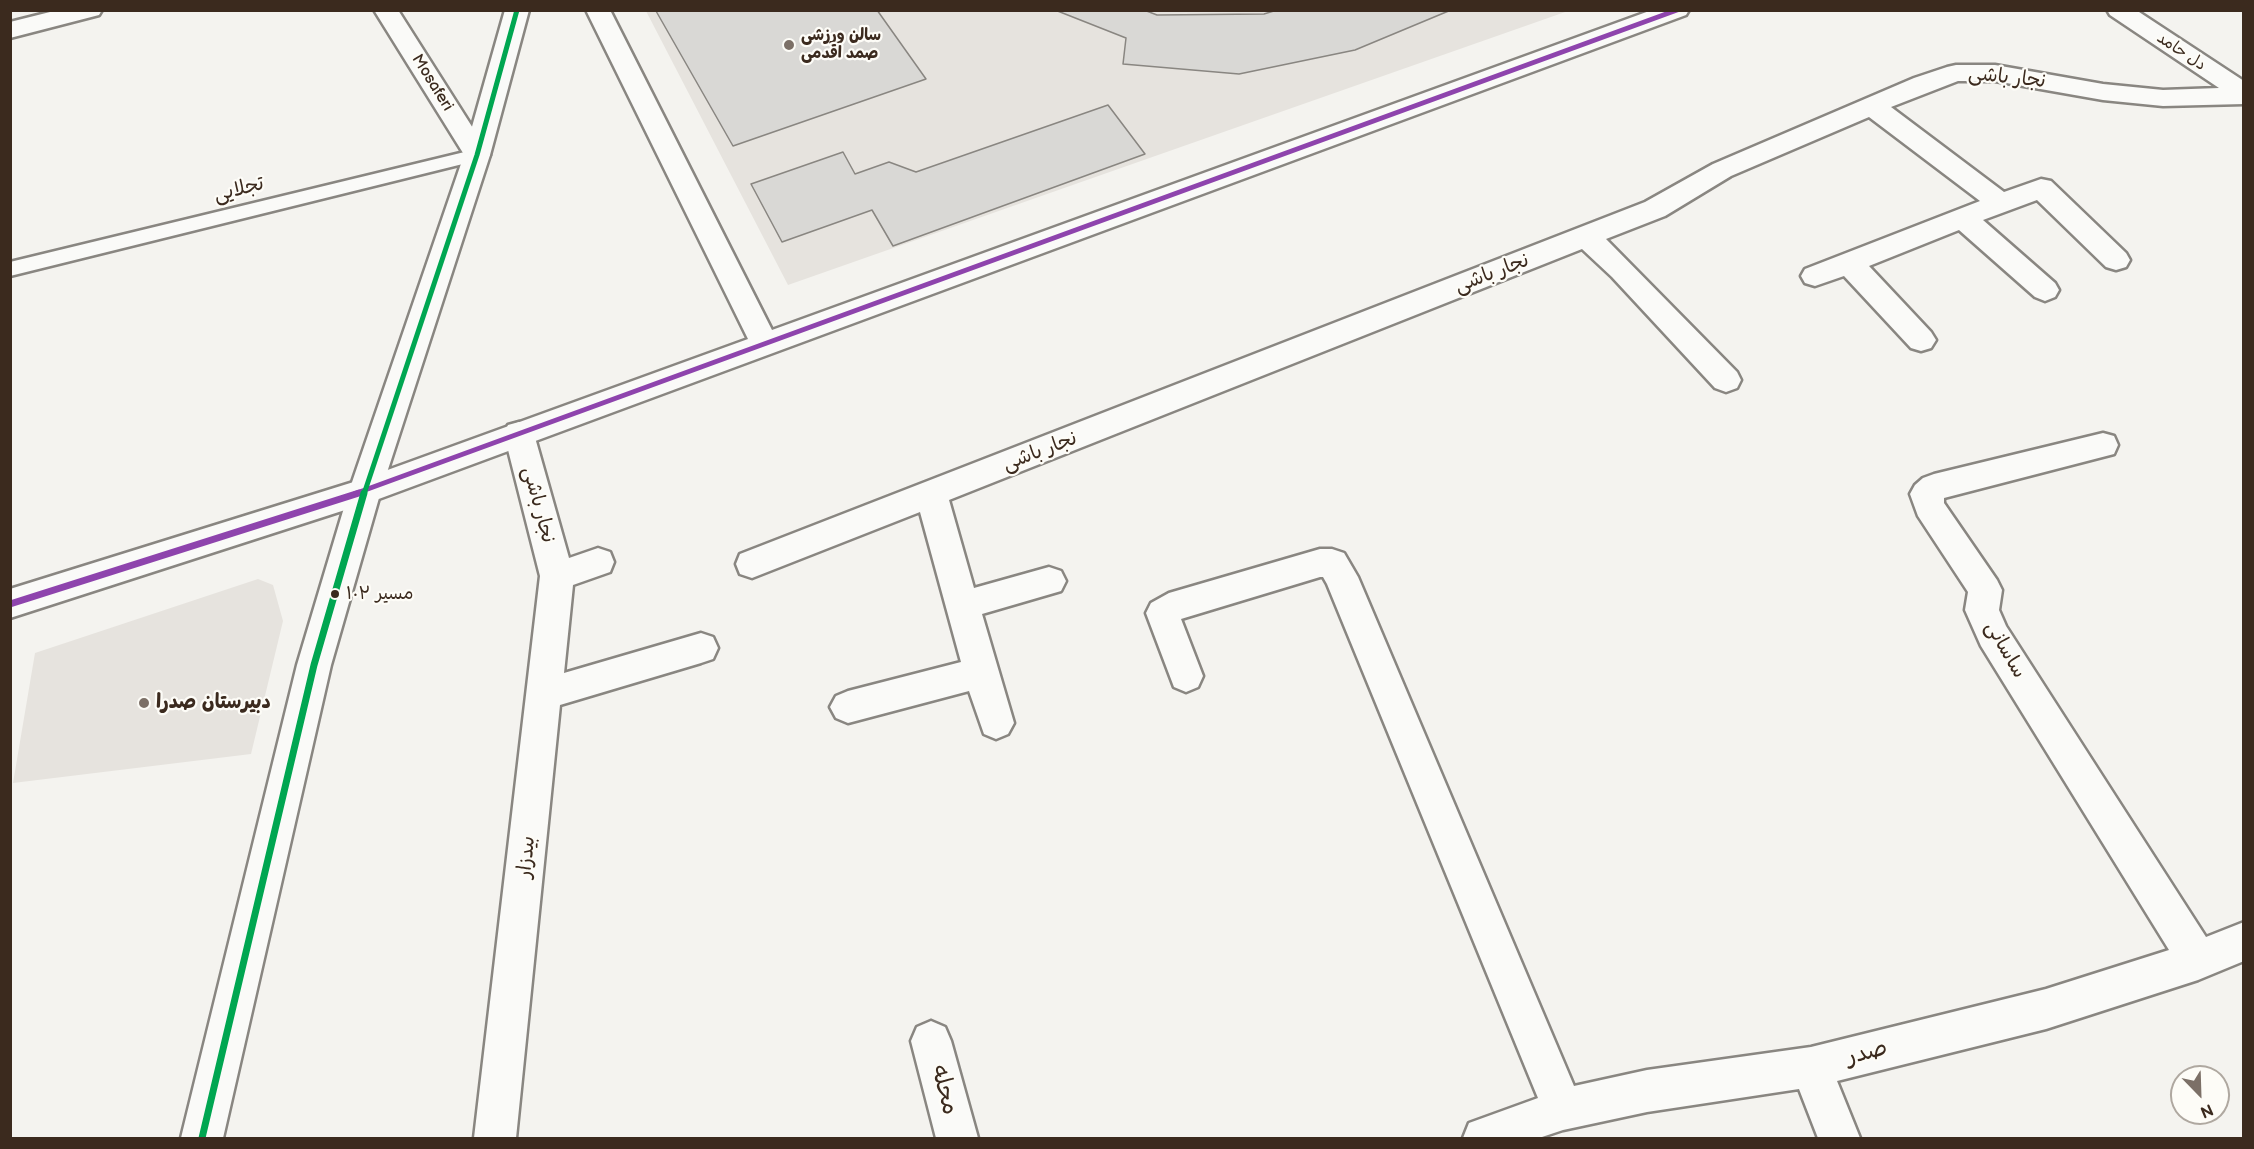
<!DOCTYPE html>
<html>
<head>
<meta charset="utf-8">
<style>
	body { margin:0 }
	#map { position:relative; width:2254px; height:1149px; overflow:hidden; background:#f4f3ef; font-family:"Balsamiq Sans",sans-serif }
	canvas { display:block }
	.frame { position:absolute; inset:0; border:12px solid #3b2a1e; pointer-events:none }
	.north { position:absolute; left:2170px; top:1065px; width:60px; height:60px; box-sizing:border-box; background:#fdfcf7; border:2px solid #afa8a0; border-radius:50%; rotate:157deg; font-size:16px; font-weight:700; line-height:24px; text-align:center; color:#3b2a1e }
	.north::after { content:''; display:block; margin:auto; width:21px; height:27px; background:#7c7067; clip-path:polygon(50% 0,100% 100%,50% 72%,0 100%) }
</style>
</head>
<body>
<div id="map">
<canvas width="2254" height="1149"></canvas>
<div class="frame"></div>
<div class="north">N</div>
</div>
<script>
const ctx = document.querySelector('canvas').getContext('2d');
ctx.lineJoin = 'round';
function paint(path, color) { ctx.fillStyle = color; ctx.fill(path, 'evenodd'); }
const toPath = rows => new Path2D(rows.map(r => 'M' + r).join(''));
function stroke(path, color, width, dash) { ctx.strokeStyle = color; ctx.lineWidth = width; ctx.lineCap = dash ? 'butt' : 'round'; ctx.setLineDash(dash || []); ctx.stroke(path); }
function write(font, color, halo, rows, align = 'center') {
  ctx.font = font + ' "Balsamiq Sans","Playpen Sans Arabic",sans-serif'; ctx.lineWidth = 4.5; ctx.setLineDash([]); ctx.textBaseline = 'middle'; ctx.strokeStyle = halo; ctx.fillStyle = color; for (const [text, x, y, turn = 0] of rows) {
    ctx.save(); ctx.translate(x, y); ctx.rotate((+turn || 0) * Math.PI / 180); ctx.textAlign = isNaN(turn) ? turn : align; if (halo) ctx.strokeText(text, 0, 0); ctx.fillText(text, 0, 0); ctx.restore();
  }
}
paint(toPath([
	[646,11,1568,11,788,285],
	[258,579,273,585,283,621,251,754,13,783,35,653]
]), '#e6e3de');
const building = toPath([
	[877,10,926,79,733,146,656,11,877,10],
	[1055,10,1144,10,1157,15,1264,14,1277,10,1451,10,1355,50,1239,74,1123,64,1126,38,1055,10],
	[1108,105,1145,154,893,246,872,210,782,242,751,184,843,152,855,174,889,162,916,172,1108,105]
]);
paint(building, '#d9d8d5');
stroke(building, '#898681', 1.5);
const lane = toPath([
	[477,149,483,151,486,155,483,159,10,276,10,262,477,149]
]);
const street = toPath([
	[58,10,102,10,99,15,10,38,10,22,58,10],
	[374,10,398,10,490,155,486,161,477,164,468,161,374,10],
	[2107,10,2136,10,2244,81,2244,104,2163,106,2103,100,1995,81,1958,81,1891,107,2004,192,2041,179,2051,181,2126,253,2130,260,2126,267,2116,270,2106,267,2037,200,1983,220,2055,283,2059,290,2055,297,2045,301,2035,297,1959,230,1869,266,1931,332,1936,340,1931,348,1921,351,1911,348,1844,276,1815,286,1805,283,1801,276,1805,269,1980,201,1869,117,1731,176,1665,216,1606,239,1737,372,1741,380,1737,388,1726,392,1715,388,1612,277,1582,249,949,500,974,588,1049,567,1061,571,1066,581,1061,591,982,614,1014,723,1008,734,996,739,984,734,969,691,848,723,836,718,830,707,836,696,848,691,961,662,920,512,752,578,740,574,736,564,740,554,1645,202,1713,164,1914,78,1947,67,1956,65,1995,65,2103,84,2163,90,2219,88,2110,15,2107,10],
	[519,422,530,425,534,434,569,558,598,548,610,552,614,562,610,572,573,585,564,673,701,633,713,637,718,648,713,659,701,663,560,705,516,1138,474,1138,540,576,504,434,508,425,519,422],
	[2103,433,2114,436,2118,445,2114,454,1944,498,1944,503,1997,580,2002,590,1999,610,2006,626,2206,937,2244,922,2244,961,2198,980,2046,1029,1837,1081,1860,1138,1818,1138,1799,1089,1647,1112,1563,1130,1539,1138,1463,1138,1469,1123,1538,1098,1327,584,1323,577,1320,577,1181,619,1203,676,1198,687,1186,692,1174,687,1146,613,1151,603,1169,593,1320,549,1332,549,1344,553,1358,577,1574,1086,1647,1070,1811,1047,2046,989,2169,950,1981,646,1965,610,1968,592,1918,516,1910,494,1915,485,1923,478,1934,474,2103,433],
	[931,1021,945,1027,951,1041,978,1138,936,1138,911,1041,917,1027,931,1021]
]);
const secondary = toPath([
	[586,10,610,10,772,330,1652,10,1689,10,1686,15,376,500,10,618,10,589,360,480,748,339,586,10]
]);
const primary = toPath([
	[505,10,529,10,490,155,381,491,331,665,223,1138,181,1138,297,665,349,491,464,155,505,10]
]);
stroke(lane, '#898681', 5);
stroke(street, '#898681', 5);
stroke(secondary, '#898681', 5);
stroke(primary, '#898681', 5);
paint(lane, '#fafaf8');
paint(street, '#fafaf8');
paint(secondary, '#fafaf8');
paint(primary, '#fafaf8');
stroke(toPath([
	[354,494,1677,10]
]), '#8e44ad', 5);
stroke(toPath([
	[10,604,359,493]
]), '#8e44ad', 7);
stroke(toPath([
	[364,494,477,155,517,10]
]), '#00a651', 5);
stroke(toPath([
	[202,1138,314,665,364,493]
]), '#00a651', 7);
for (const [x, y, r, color] of [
	[789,45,6,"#7c7067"],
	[335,594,5,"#3b2a1e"],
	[144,703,6,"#7c7067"]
]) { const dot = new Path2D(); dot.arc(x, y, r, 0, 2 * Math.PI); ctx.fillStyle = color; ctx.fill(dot); stroke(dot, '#fdfcf7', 2); }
write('bold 16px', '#3b2a1e', '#fdfcf7', [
	["سالن ورزشی",801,36],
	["صمد اقدمی",801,54]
], 'left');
write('16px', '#3b2a1e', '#fdfcf7', [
	["دل حامد",2181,52,34],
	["Mosaferi",432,83,58]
]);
write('18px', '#3b2a1e', '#fdfcf7', [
	["مسیر ۱۰۲",346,594]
], 'left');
write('20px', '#3b2a1e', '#fdfcf7', [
	["نجار باشی",2007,78,6],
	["تجلایی",239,190,-14],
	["نجار باشی",1492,274,-21],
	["نجار باشی",1040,452,-21],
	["نجار باشی",538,505,75],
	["ساسانی",2005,650,60],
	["بیدزار",527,857,-84]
]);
write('bold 20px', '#3b2a1e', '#fdfcf7', [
	["دبیرستان صدرا",156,703]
], 'left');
write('24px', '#3b2a1e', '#fdfcf7', [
	["صدر",1867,1053,-14],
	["محله",944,1090,75]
]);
</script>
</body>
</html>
